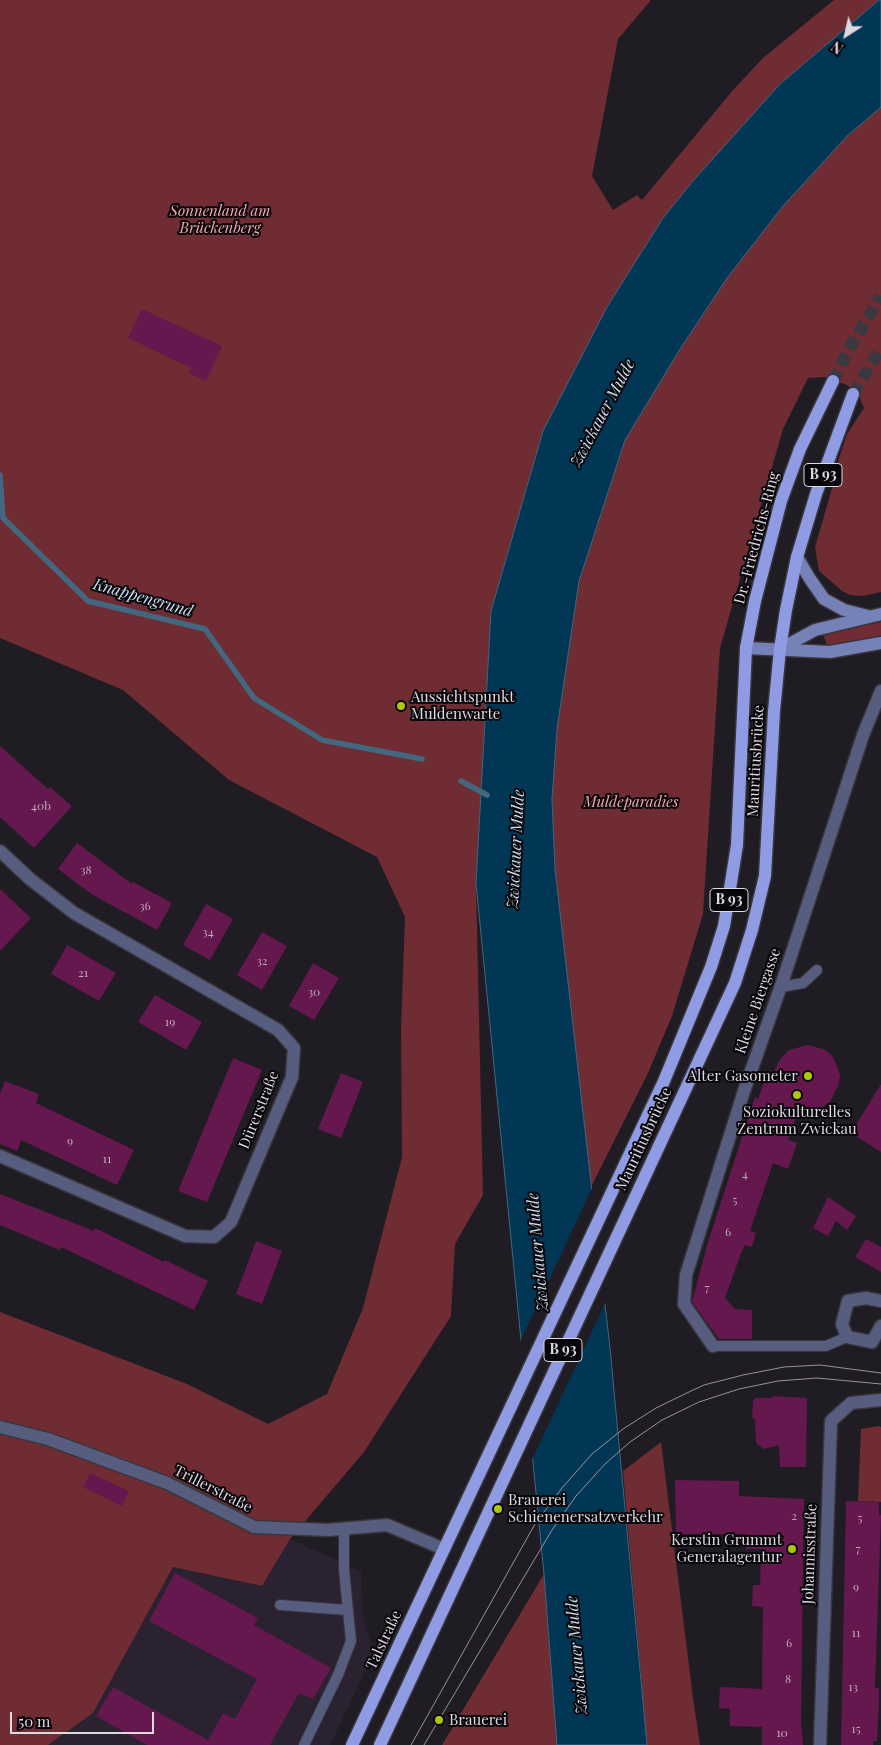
<!DOCTYPE html>
<html>
<head>
<meta charset="utf-8">
<style>
	body { margin:0 }
	#map { position:relative; width:881px; height:1745px; overflow:hidden; background:#201c24; font-family:"Playfair Display",serif }
	canvas { display:block }
	.north { position:absolute; left:821px; top:10px; width:50px; height:50px; -webkit-text-stroke:4px #09070b; paint-order:stroke; rotate:215deg; font-size:14px; font-weight:700; line-height:20px; text-align:center; color:#dcd9df }
	.north::after { content:''; display:block; margin:auto; width:18px; height:22px; background:#dcd9df; clip-path:polygon(50% 0,100% 100%,50% 72%,0 100%) }
	.scale { position:absolute; left:10px; top:1712px; width:144px; height:22px; box-sizing:border-box; border:2px solid #dcd9df; border-top:0; padding-left:6px; font-size:15px; line-height:18px; white-space:nowrap; color:#dcd9df; -webkit-text-stroke:4px #09070b; paint-order:stroke }
</style>
</head>
<body>
<div id="map">
<canvas width="881" height="1745"></canvas>
<div class="north">N</div>
<div class="scale">50 m</div>
</div>
<script>
const ctx = document.querySelector('canvas').getContext('2d');
ctx.lineJoin = 'round';
function paint(path, color) { ctx.fillStyle = color; ctx.fill(path, 'evenodd'); }
const toPath = rows => new Path2D(rows.map(r => 'M' + r).join(''));
function stroke(path, color, width, dash) { ctx.strokeStyle = color; ctx.lineWidth = width; ctx.lineCap = dash ? 'butt' : 'round'; ctx.setLineDash(dash || []); ctx.stroke(path); }
function write(font, color, halo, rows, align = 'center') {
  ctx.font = font + ' "Playfair Display",serif'; ctx.lineWidth = 4; ctx.setLineDash([]); ctx.textBaseline = 'middle'; ctx.strokeStyle = halo; ctx.fillStyle = color; for (const [text, x, y, turn = 0] of rows) {
    ctx.save(); ctx.translate(x, y); ctx.rotate((+turn || 0) * Math.PI / 180); ctx.textAlign = isNaN(turn) ? turn : align; if (halo) ctx.strokeText(text, 0, 0); ctx.fillText(text, 0, 0); ctx.restore();
  }
}
paint(toPath([
	[290,1539,361,1571,363,1618,374,1653,330,1745,48,1745,93,1713,173,1567,262,1586]
]), '#2a2230');
paint(toPath([
	[0,0,651,0,618,39,592,176,613,210,637,195,642,200,733,90,763,58,834,0,879,0,780,84,693,181,663,218,607,307,543,431,491,611,476,883,483,1195,455,1244,451,1316,364,1452,290,1539,262,1586,173,1567,93,1713,48,1745,0,1745,0,1312,187,1384,268,1424,327,1394,363,1308,402,1157,401,1028,405,917,377,857,229,780,123,690,0,638],
	[881,107,881,592,862,596,850,595,842,591,819,571,815,547,837,471,839,458,847,434,864,408,859,396,847,385,825,377,808,378,783,429,720,648,703,914,672,1016,648,1073,591,1187,555,869,552,799,557,729,579,581,625,440,680,349,727,278,783,206,847,136],
	[881,622,881,636,827,645,823,634],
	[878,1426,881,1427,881,1502,858,1501,861,1429],
	[661,1442,693,1698,700,1745,647,1745,623,1471],
	[544,1574,557,1745,442,1745]
]), '#6f2c33');
const water = toPath([
	[879,0,881,0,881,107,847,136,783,206,727,278,680,349,625,440,579,581,557,729,552,799,555,869,610,1348,647,1745,557,1745,544,1574,476,883,491,611,543,431,607,307,663,218,693,181,780,84,879,0]
]);
paint(water, '#023655');
stroke(water, '#43677e', 1);
paint(toPath([
	[594,1184,607,1299,530,1464,519,1344]
]), '#201c24');
stroke(toPath([
	[0,475,3,518,88,601,205,629,254,698,322,740,422,759],
	[461,781,487,795]
]), '#43677e', 5.5);
paint(toPath([
	[142,309,222,346,206,381,189,373,191,368,128,338],
	[0,746,48,789,50,787,72,806,34,848,0,817],
	[77,843,132,884,133,882,172,903,157,930,91,894,58,869],
	[0,889,31,918,0,951],
	[206,904,233,919,210,960,183,945],
	[262,932,287,946,262,990,237,975],
	[67,945,116,973,99,1001,51,974],
	[313,963,339,978,314,1020,289,1006],
	[155,995,202,1022,186,1050,138,1022],
	[808,1045,826,1050,833,1057,840,1075,839,1084,830,1102,821,1108,799,1109,788,1140,797,1143,788,1169,773,1163,750,1231,756,1233,752,1247,745,1245,741,1253,725,1298,735,1309,752,1310,752,1339,719,1339,692,1302,708,1242,755,1097,758,1099,766,1076,771,1077,781,1058,789,1050],
	[233,1058,262,1070,207,1202,178,1191],
	[341,1073,363,1082,341,1138,318,1129],
	[5,1081,39,1094,36,1103,134,1150,117,1185,21,1140,17,1151,0,1144,0,1094],
	[881,1084,881,1152,851,1133],
	[0,1194,94,1231,95,1228,164,1262,165,1260,208,1281,194,1310,61,1247,60,1250,0,1225],
	[828,1197,856,1216,847,1230,836,1221,828,1236,813,1228],
	[866,1239,881,1247,881,1272,855,1257],
	[256,1241,282,1251,262,1304,236,1294],
	[772,1396,807,1398,806,1467,780,1467,779,1445,764,1449,756,1443,755,1419,752,1418,753,1401,755,1398,772,1398],
	[90,1473,129,1491,122,1506,83,1487],
	[675,1480,739,1481,739,1496,804,1499,801,1721,803,1745,762,1745,762,1727,730,1726,730,1709,719,1708,720,1687,762,1689,763,1607,752,1606,753,1585,760,1585,761,1549,746,1549,746,1534,676,1534],
	[846,1501,879,1502,879,1515,881,1515,875,1688,879,1688,879,1704,877,1741,873,1741,873,1745,841,1745],
	[175,1573,258,1618,254,1625,331,1668,313,1699,299,1693,270,1745,147,1745,96,1716,113,1687,208,1740,223,1713,235,1719,257,1679,149,1621]
]), '#64184d');
stroke(toPath([
	[833,381,850,347,881,296],
	[853,394,881,348]
]), '#3c3840', 12, [12, 6]);
const service = toPath([
	[781,987,803,983,817,970],
	[713,1346,826,1346,847,1337],
	[280,1605,347,1610],
	[304,1745,338,1675,351,1641,344,1570,344,1529]
]);
const minor = toPath([
	[0,851,30,879,74,913,278,1030,294,1048,292,1077,231,1222,214,1237,185,1236,0,1156],
	[881,1301,866,1298,848,1301,842,1324,847,1337,872,1342,881,1326],
	[713,1346,684,1304,686,1275,744,1091,782,983,863,735,881,691],
	[0,1427,48,1439,167,1483,254,1527,328,1530,387,1525,444,1549],
	[820,1745,831,1421,851,1403,881,1400]
]);
const secondary = toPath([
	[797,557,810,579,824,599,844,610,868,616],
	[746,648,830,652,881,643],
	[780,649,815,630,881,614]
]);
const primary = toPath([
	[352,1745,664,1081,711,967,724,926,737,845,746,648,755,601,781,501,800,449,833,381],
	[380,1745,735,983,752,930,765,876,774,711,780,649,786,610,797,557,816,494,853,394]
]);
stroke(service, '#3a363e', 12);
stroke(minor, '#3a363e', 15);
stroke(secondary, '#3a363e', 15);
stroke(primary, '#3a363e', 15);
stroke(service, '#565d7f', 10);
stroke(minor, '#565d7f', 12);
stroke(secondary, '#7681b7', 12);
stroke(primary, '#8f9ce3', 12);
stroke(toPath([
	[411,1745,535,1524,562,1488,592,1454,623,1429,656,1408,691,1391,704,1385,743,1375,784,1367,820,1365,881,1373],
	[424,1745,552,1530,576,1496,605,1464,630,1442,662,1420,699,1402,739,1389,778,1381,817,1378,881,1384]
]), '#97939a', 1);
for (const [x, y, r, color] of [
	[401,706,5,"#aec60b"],
	[808,1076,5,"#aec60b"],
	[797,1095,5,"#aec60b"],
	[498,1509,5,"#aec60b"],
	[792,1549,5,"#aec60b"],
	[439,1720,5,"#aec60b"]
]) { const dot = new Path2D(); dot.arc(x, y, r, 0, 2 * Math.PI); ctx.fillStyle = color; ctx.fill(dot); stroke(dot, '#09070b', 2); }
write('12px', '#bea9ba', null, [
	["40b",41,806],
	["38",86,870],
	["36",145,906],
	["34",208,932],
	["32",262,961],
	["21",83,973],
	["30",314,992],
	["19",170,1022],
	["9",70,1141],
	["11",107,1159],
	["4",745,1174],
	["5",735,1200],
	["6",728,1232],
	["7",707,1288],
	["2",794,1516],
	["5",860,1518],
	["7",858,1549],
	["9",856,1587],
	["11",856,1633],
	["6",789,1643],
	["8",788,1679],
	["13",853,1687],
	["15",856,1729],
	["10",782,1733]
]);
for (const [x, y, w] of [
	[823,475,38],
	[729,900,38],
	[563,1350,38]
]) { const box = new Path2D(); box.roundRect(x - w / 2, y - 11.5, w, 23, 4); ctx.fillStyle = '#09070b'; ctx.fill(box); stroke(box, '#dcd9df', 1); }
write('bold 14px', '#dcd9df', null, [
	["B 93",823,475],
	["B 93",729,900],
	["B 93",563,1350]
]);
write('italic 15px', '#f6a9ac', '#09070b', [
	["Sonnenland am",220,211],
	["Brückenberg",220,228],
	["Muldeparadies",631,802]
]);
write('15px', '#dcd9df', '#09070b', [
	["Dr.-Friedrichs-Ring",757,538,-75],
	["Mauritiusbrücke",756,761,-87],
	["Kleine Biergasse",758,1001,-71],
	["Dürerstraße",259,1110,-68],
	["Mauritiusbrücke",644,1139,-65],
	["Trillerstraße",213,1489,27],
	["Johannisstraße",810,1554,-88],
	["Talstraße",384,1640,-65]
]);
write('15px', '#dcd9df', '#09070b', [
	["Aussichtspunkt",411,697],
	["Muldenwarte",411,714],
	["Alter Gasometer",798,1076,"right"],
	["Soziokulturelles",797,1112,"center"],
	["Zentrum Zwickau",797,1129,"center"],
	["Brauerei",508,1500],
	["Schienenersatzverkehr",508,1517],
	["Kerstin Grummt",782,1540,"right"],
	["Generalagentur",782,1557,"right"],
	["Brauerei",449,1720]
], 'left');
write('italic 16px', '#cbdfef', '#09070b', [
	["Zwickauer Mulde",603,413,-62],
	["Knappengrund",143,598,16],
	["Zwickauer Mulde",516,849,-87],
	["Zwickauer Mulde",538,1252,-95],
	["Zwickauer Mulde",577,1655,-95]
]);
</script>
</body>
</html>
